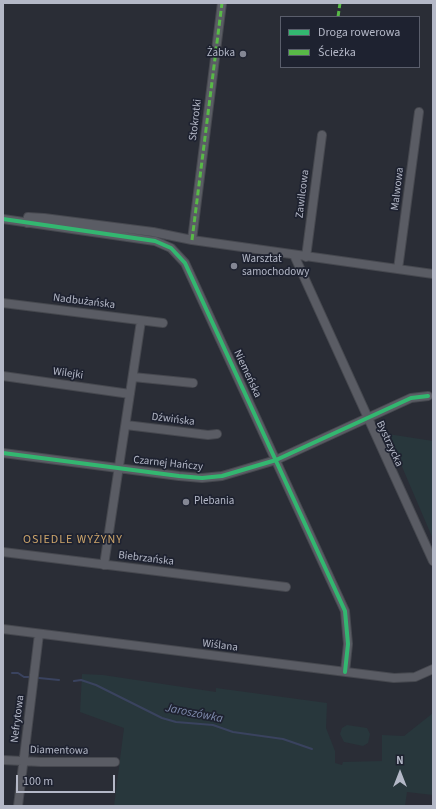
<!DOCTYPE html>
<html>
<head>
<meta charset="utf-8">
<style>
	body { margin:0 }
	#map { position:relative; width:436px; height:809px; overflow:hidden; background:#2a2d36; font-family:"Source Sans 3",sans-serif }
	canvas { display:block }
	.frame { position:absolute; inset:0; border:4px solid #b4b8c7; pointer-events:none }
	.legend { position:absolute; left:280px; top:16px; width:140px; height:52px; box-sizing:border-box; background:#1e2230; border:1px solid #5a5e6c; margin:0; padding:5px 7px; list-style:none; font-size:12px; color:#b4b8c7 }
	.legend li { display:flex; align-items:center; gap:8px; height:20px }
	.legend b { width:20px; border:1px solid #5a5e6c }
	.north { position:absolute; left:380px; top:753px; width:40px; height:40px; -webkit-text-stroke:3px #1e2230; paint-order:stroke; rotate:0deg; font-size:11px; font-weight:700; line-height:16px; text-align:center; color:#b4b8c7 }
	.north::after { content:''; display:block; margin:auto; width:14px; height:18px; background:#b4b8c7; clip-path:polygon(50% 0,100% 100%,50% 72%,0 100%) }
	.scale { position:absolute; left:16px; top:775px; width:99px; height:18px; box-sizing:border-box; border:2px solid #b4b8c7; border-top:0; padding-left:5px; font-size:12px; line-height:14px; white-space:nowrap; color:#b4b8c7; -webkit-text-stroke:3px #1e2230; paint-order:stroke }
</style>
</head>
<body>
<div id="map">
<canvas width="436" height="809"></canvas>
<div class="frame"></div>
<ul class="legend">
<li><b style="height:5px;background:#33b770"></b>Droga rowerowa</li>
<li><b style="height:5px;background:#58b947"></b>Ścieżka</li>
</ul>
<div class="north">N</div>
<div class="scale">100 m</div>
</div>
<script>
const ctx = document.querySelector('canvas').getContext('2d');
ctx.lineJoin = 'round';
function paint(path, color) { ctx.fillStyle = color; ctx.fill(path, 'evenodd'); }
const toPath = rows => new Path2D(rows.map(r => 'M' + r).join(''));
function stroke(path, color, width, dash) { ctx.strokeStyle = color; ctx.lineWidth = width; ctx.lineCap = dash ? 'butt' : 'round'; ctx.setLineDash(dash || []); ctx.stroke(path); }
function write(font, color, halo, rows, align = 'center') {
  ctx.font = font + ' "Source Sans 3",sans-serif'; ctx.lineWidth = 3.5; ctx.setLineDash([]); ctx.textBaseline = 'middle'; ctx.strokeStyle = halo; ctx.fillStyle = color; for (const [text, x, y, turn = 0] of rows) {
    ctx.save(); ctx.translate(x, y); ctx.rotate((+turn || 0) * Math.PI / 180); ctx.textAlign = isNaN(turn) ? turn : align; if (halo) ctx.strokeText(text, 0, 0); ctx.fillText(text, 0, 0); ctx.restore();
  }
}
paint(toPath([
	[388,434,433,441,433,539],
	[82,674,103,675,216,692,216,688,327,703,326,728,335,751,335,763,342,765,343,762,382,761,382,735,404,736,433,713,433,795,407,792,405,806,114,806,124,728,80,712],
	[347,725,367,728,370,734,368,743,363,746,344,742,340,734,342,728]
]), '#28373c');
stroke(toPath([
	[12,673,18,673,24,677,29,677],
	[39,678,59,680],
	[74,681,81,680,96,685,162,718,176,722,213,725,233,732,283,739,312,749]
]), '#3a435f', 2);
const minor = toPath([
	[3,219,155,241,171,248,185,263,345,611,348,644,345,672],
	[27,223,28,217,44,218,153,232,192,240,433,274],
	[192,240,222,3],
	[294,255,433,561],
	[306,257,322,135],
	[398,269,419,112],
	[3,303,163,323],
	[3,376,130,394],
	[133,377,193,383],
	[126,425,208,435,217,434],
	[3,453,179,476,202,478,222,476,276,460,411,398,428,396],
	[3,552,286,587],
	[104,565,141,321],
	[3,629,394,678,415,677,433,669],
	[3,760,41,762,115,762],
	[18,806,39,634]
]);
stroke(minor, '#46484f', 10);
stroke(minor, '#5a5c64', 8);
stroke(toPath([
	[338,17,340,3],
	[192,240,222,3]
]), '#58b947', 3, [6, 3]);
stroke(toPath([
	[3,219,155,241,171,248,185,263,345,611,348,644,345,672],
	[3,453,179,476,202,478,222,476,276,460,411,398,428,396]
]), '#33b770', 4);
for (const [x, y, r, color] of [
	[243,54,4,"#848794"],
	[234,266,4,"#848794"],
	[186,502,4,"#848794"]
]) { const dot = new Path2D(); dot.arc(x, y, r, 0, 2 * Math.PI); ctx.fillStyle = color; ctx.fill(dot); stroke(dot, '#1e2230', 1.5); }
write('11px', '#b4b8c7', '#1e2230', [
	["Żabka",235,54,"right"],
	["Warsztat",242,260],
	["samochodowy",242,273],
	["Plebania",194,502]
], 'left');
write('11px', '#b4b8c7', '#1e2230', [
	["Stokrotki",196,120,-83],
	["Malwowa",398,189,-83],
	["Zawilcowa",303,194,-83],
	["Nadbużańska",84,302,7],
	["Wilejki",68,374,8],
	["Niemeńska",247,374,65],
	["Dźwińska",173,420,7],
	["Bystrzycka",389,444,65],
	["Czarnej Hańczy",168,464,6],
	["Biebrzańska",146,559,7],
	["Wiślana",220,646,7],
	["Nefrytowa",18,719,-83],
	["Diamentowa",59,751,1]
]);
ctx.letterSpacing = '1px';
write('12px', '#cda56a', '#1e2230', [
	["OSIEDLE WYŻYNY",73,540]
]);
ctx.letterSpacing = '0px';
write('italic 12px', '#7e8aac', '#1e2230', [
	["Jaroszówka",194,714,11]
]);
</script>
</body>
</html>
